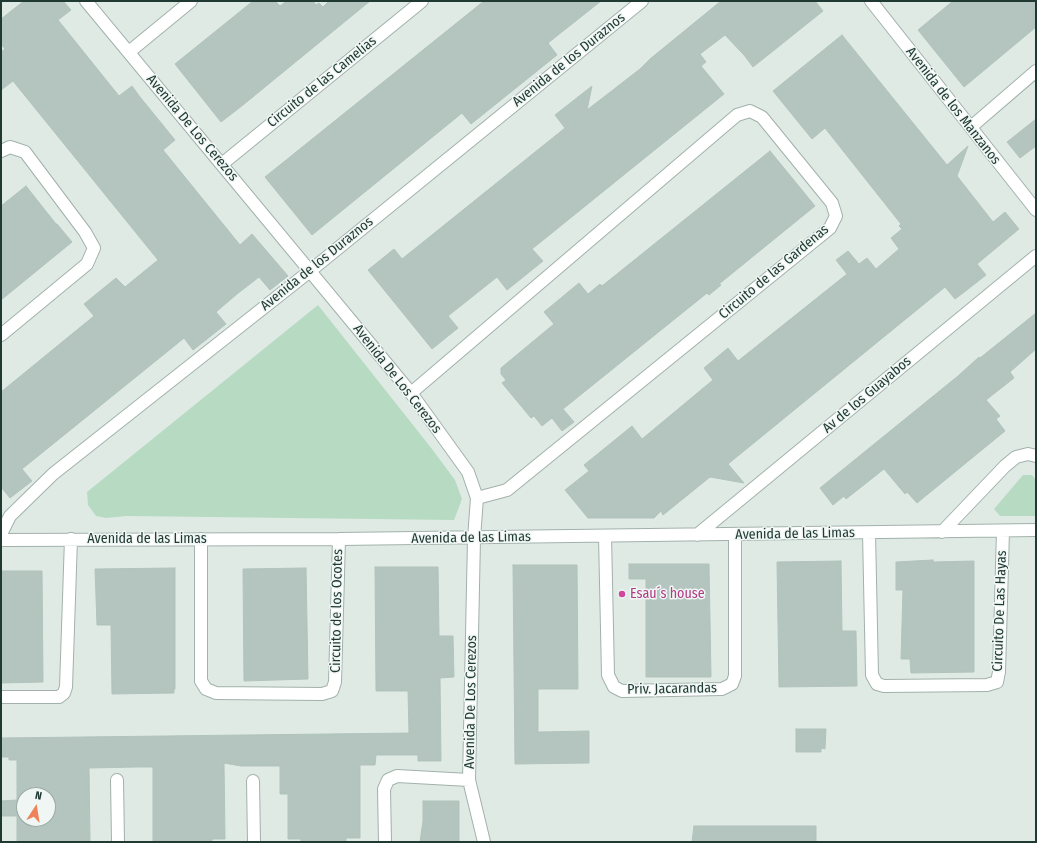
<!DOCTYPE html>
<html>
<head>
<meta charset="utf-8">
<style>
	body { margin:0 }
	#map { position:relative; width:1037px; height:843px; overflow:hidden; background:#dfeae5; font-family:"Fira Sans Condensed",sans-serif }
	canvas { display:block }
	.frame { position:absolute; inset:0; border:2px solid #203933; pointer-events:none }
	.north { position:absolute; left:16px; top:787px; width:40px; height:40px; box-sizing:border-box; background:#eff6f3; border:1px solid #9caaa6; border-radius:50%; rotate:12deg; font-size:11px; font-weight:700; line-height:16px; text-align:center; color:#203933 }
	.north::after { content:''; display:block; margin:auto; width:14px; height:18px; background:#ee8258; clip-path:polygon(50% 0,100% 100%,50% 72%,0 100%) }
</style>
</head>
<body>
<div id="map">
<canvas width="1037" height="843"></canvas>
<div class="frame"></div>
<div class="north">N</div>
</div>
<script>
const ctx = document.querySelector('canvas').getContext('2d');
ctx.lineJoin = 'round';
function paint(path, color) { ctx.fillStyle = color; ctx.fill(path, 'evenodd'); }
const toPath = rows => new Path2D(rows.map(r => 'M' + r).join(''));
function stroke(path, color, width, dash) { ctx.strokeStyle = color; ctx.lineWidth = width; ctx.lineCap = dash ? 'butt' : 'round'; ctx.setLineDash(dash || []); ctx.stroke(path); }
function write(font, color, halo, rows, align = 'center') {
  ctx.font = font + ' "Fira Sans Condensed",sans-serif'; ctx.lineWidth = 3; ctx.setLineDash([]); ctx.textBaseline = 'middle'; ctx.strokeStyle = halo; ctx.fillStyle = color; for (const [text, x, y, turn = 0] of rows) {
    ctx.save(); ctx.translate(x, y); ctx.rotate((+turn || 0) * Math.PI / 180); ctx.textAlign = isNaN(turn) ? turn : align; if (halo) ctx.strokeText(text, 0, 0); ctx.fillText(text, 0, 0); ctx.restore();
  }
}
paint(toPath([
	[318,305,432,449,455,480,462,499,454,520,127,516,106,518,96,516,88,505,87,492],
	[1023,475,1032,475,1036,480,1036,516,1000,516,994,509]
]), '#b7dbc2');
const building = toPath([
	[24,1,63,1,71,10,58,20,119,96,132,86,140,97,175,140,163,150,240,245,252,234,288,276,270,290,259,277,237,294,216,312,226,324,193,350,184,338,173,347,22,469,32,481,10,498,1,487,1,392,94,316,84,304,116,278,125,287,158,260,13,81,1,90,1,52,5,49,1,44,1,19,24,1],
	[253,1,275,1,280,6,287,1,313,1,316,5,319,3,323,7,329,1,370,1,243,105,221,122,175,64,253,1],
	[484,1,601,1,548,43,557,55,471,124,462,113,312,235,265,177,484,1],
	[721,1,815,1,823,11,753,67,744,55,725,35,700,54,706,62,701,66,724,94,532,249,543,261,507,290,497,277,448,316,458,328,432,349,368,270,394,249,402,259,565,128,555,115,592,86,587,110,640,69,650,59,721,1],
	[953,1,1036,1,1036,27,964,87,918,30,953,1],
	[842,35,947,165,968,146,957,176,993,222,1005,212,1019,229,977,264,986,275,963,293,955,299,945,287,728,464,744,483,710,477,663,515,661,511,654,518,588,518,565,490,589,471,584,465,632,426,642,439,713,380,704,368,728,348,738,361,847,274,836,260,848,251,859,264,867,258,876,269,899,249,891,238,902,229,899,226,901,224,825,128,812,139,773,91,842,35],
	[1036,119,1036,146,1020,158,1007,142,1036,119],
	[770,151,815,206,719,284,721,285,709,295,707,293,563,409,574,422,562,431,552,418,542,426,534,416,531,418,502,383,506,380,501,374,501,368,554,324,544,312,579,283,588,294,600,284,602,286,770,151],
	[26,186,56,224,57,224,72,242,1,300,1,206,26,186],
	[1036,313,1036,349,1010,372,1014,378,986,400,1000,416,996,419,1005,431,917,503,907,492,905,494,884,469,846,499,844,496,833,505,820,488,958,376,979,357,980,358,1036,313],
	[933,560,933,562,974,561,974,672,911,673,910,659,901,659,903,590,896,590,896,562,933,560],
	[841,561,842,631,856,631,857,686,779,687,777,562,841,561],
	[629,564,709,564,711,677,646,677,646,579,629,579,629,564],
	[513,565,577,565,578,689,538,689,538,732,589,731,589,763,515,764,513,565],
	[375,567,438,567,439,636,453,636,454,677,440,678,441,761,418,761,418,755,376,755,375,765,360,765,360,838,346,838,346,842,301,842,301,839,288,839,288,794,280,794,280,766,241,766,224,763,225,839,212,839,212,842,153,841,153,767,137,767,89,768,90,841,17,842,17,816,1,816,1,801,17,800,17,760,9,760,9,757,1,757,1,738,409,733,408,691,376,691,375,567],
	[24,795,48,795,48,819,24,819,24,795],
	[175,568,175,689,174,689,174,693,112,694,111,625,97,625,95,569,175,568],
	[306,568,308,679,244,681,243,569,306,568],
	[1,571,42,571,43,682,1,683,1,571],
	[796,729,826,729,825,749,821,748,821,752,796,752,796,729],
	[423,801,459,801,459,842,420,842,423,821,423,801],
	[694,826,816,826,816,842,692,842,694,826]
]);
paint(building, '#b4c4be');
stroke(building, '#b1c3bc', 1);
const minor = toPath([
	[86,1,411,393,468,472,477,498,474,538,469,780,484,842],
	[871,1,1036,210],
	[129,52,191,1],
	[971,127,1036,71],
	[1,151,10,147,25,152,85,232,94,248,87,264,1,335],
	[222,164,422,1],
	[411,393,737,115,750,111,762,117,832,203,836,216,830,228,507,490,477,498],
	[942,532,1005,466,1016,457,1028,454,1036,456],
	[869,533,872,675,877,684,884,686,987,685,997,682,999,672,1003,531],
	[1,534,10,516,53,474,310,271,642,1],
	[697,535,1036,256],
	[605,536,608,675,614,687,622,691,722,689,732,684,735,676,735,535],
	[201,539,201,681,206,689,216,693,322,694,332,691,335,682,339,539],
	[1,540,339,539,1036,530],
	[1,697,59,697,64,693,66,687,71,539],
	[117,780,118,842],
	[253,781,254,842],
	[385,842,384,789,388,780,397,776,469,780]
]);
stroke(minor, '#a2b1ac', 14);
stroke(minor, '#fff', 12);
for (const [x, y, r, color] of [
	[622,594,4,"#d1479c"]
]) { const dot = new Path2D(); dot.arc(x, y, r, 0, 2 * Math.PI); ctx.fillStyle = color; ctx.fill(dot); stroke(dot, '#eff6f3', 1.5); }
write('14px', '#203933', '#eff6f3', [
	["Avenida de los Duraznos",569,60,-39],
	["Circuito de las Camelias",322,82,-39],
	["Avenida de los Manzanos",953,106,52],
	["Avenida De Los Cerezos",192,128,50],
	["Avenida de los Duraznos",317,264,-39],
	["Circuito de las Gardenas",774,272,-40],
	["Avenida De Los Cerezos",397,379,52],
	["Av de los Guayabos",867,395,-40],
	["Avenida de las Limas",795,534,-1],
	["Avenida de las Limas",471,538,-1],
	["Avenida de las Limas",147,539],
	["Circuito de los Ocotes",337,611,-89],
	["Circuito De Las Hayas",1000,611,-88],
	["Priv. Jacarandas",672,689,-1],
	["Avenida De Los Cerezos",471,702,-89]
]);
write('14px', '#b23c85', '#eff6f3', [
	["Esau´s house",630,594]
], 'left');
</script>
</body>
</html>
